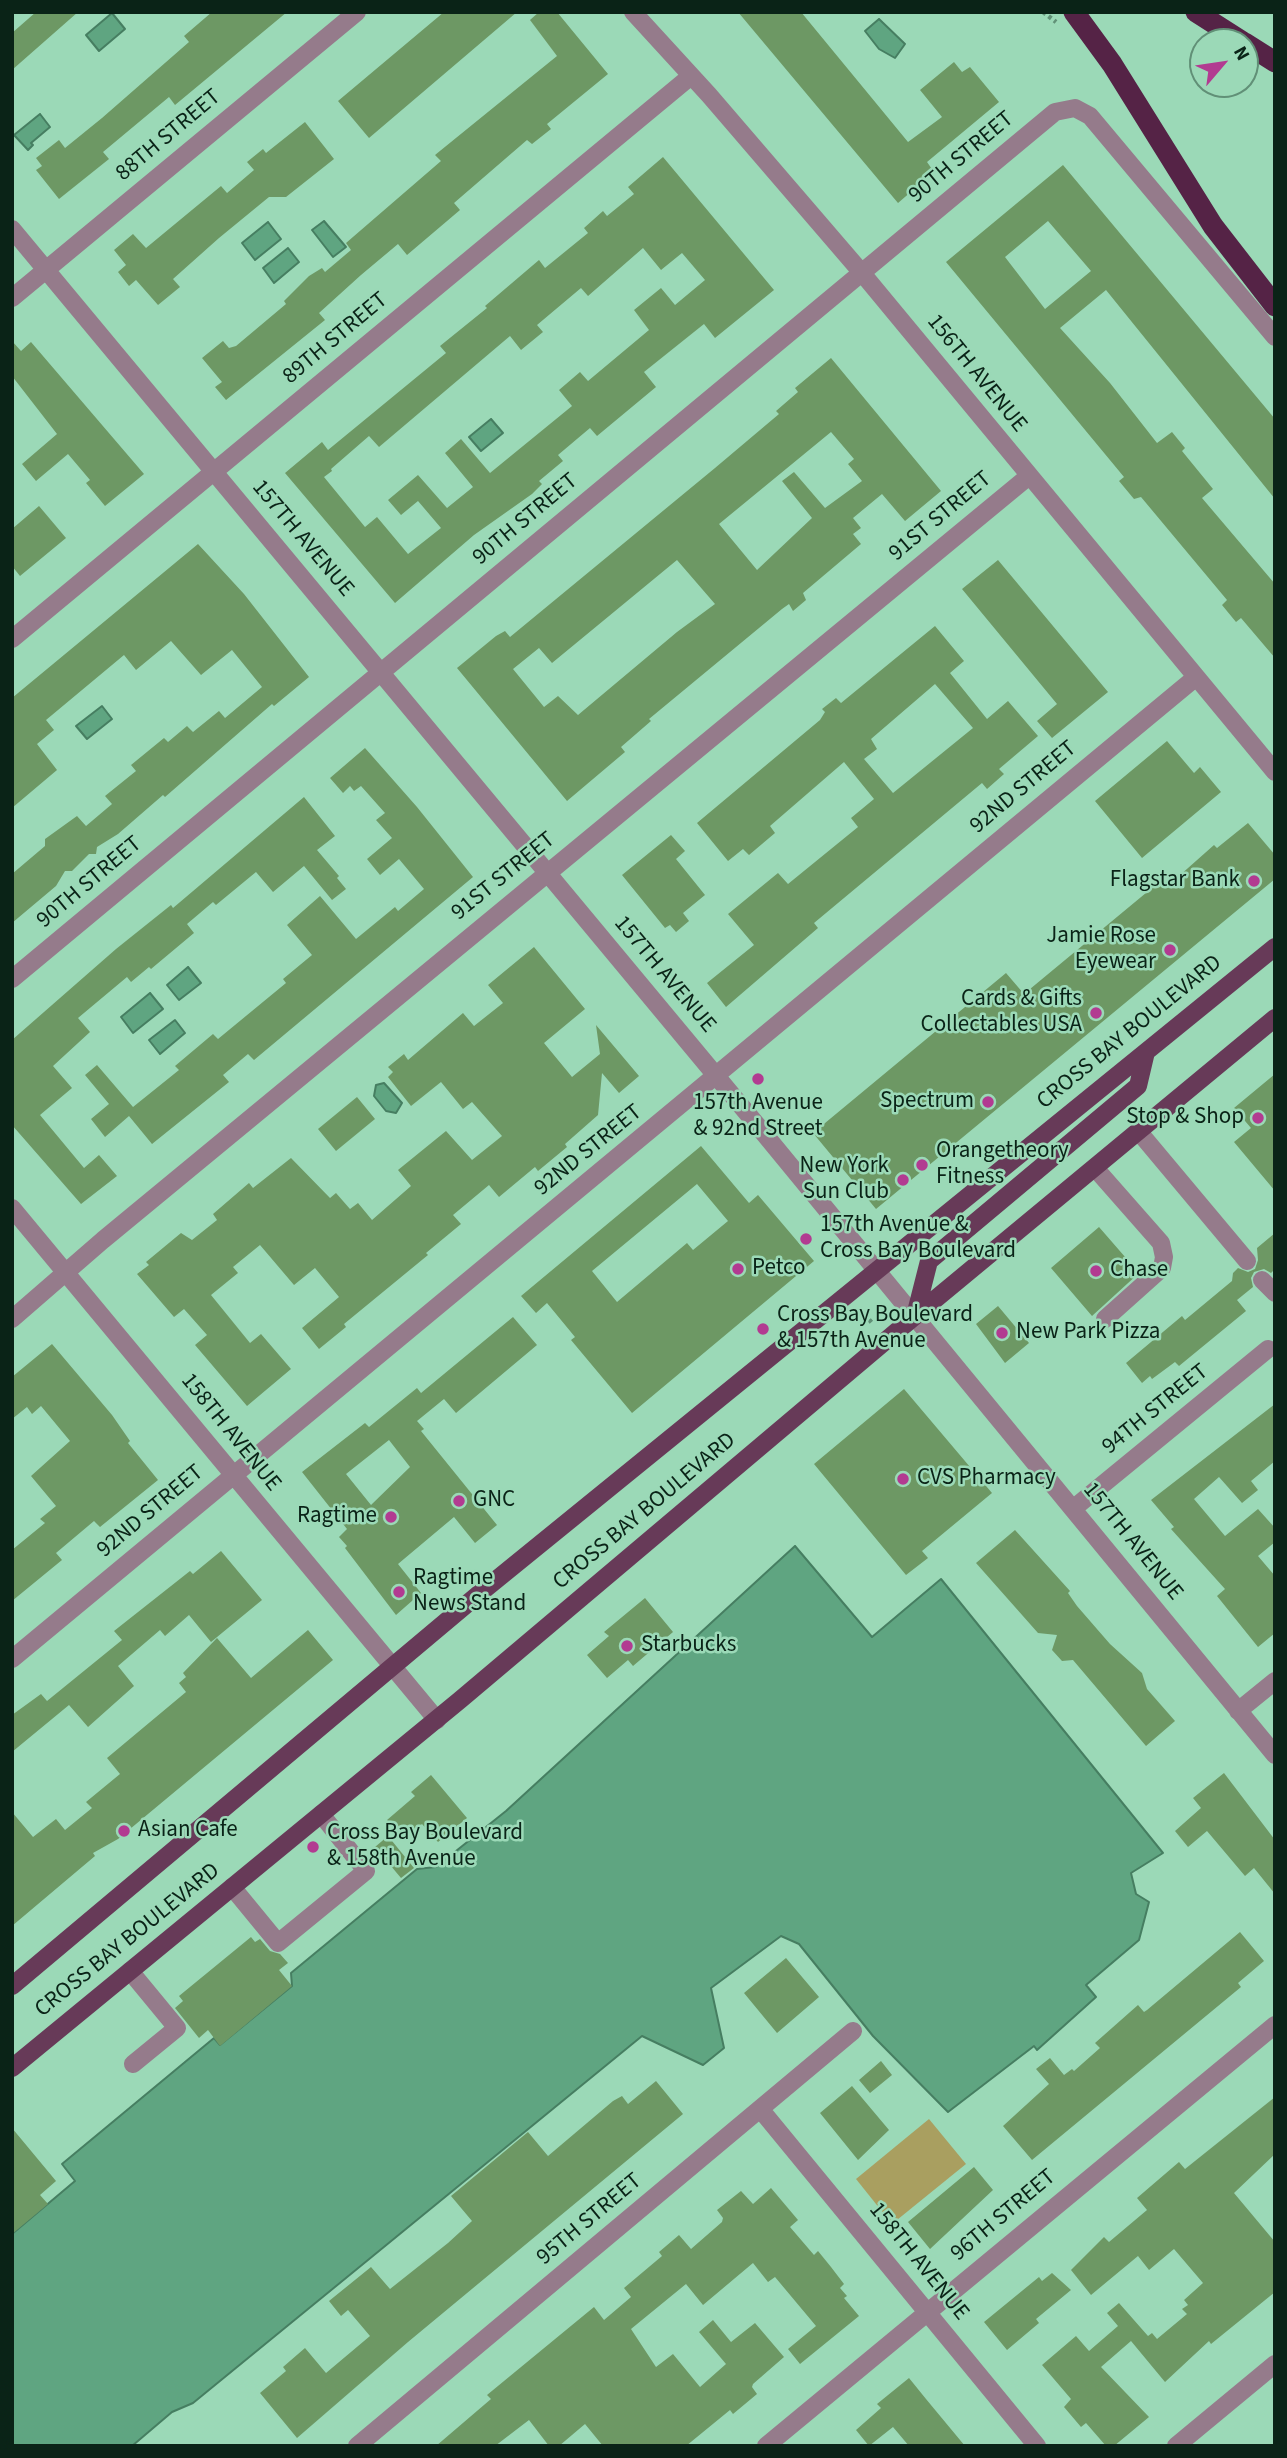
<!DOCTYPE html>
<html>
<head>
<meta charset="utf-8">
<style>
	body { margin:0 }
	#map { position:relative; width:1287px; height:2458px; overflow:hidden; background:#9bd9b7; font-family:"Source Sans 3",sans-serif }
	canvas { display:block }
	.frame { position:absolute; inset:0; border:14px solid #0a2317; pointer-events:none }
	.north { position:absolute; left:1189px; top:28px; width:70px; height:70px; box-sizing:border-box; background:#9bd9b7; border:2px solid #619077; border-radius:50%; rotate:61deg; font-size:19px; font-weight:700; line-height:28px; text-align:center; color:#0a2317 }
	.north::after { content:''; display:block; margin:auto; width:24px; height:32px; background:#b23b91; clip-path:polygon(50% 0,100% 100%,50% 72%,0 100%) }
</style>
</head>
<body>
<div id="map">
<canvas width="1287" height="2458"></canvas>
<div class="frame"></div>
<div class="north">N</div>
</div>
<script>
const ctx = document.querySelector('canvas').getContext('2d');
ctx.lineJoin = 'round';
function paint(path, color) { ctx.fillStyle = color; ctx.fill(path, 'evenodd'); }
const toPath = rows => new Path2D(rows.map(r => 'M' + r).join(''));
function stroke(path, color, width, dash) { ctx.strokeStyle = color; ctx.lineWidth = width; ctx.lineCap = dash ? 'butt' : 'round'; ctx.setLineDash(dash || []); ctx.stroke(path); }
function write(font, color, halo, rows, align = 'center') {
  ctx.font = font + ' "Source Sans 3",sans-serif'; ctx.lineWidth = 5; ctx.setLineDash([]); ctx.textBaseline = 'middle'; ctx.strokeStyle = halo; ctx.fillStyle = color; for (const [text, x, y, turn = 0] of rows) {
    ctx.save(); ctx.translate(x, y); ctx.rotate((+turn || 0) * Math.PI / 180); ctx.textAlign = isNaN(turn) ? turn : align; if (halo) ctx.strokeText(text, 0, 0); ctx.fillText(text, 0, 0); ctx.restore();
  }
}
paint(toPath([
	[929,2119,966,2164,892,2224,856,2179]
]), '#a99f60');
const water = toPath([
	[112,13,125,29,99,51,86,35,112,13],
	[879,19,905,44,895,58,879,49,865,31,879,19],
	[40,114,50,127,31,143,33,145,28,150,14,135,40,114],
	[324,221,346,247,333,257,312,230,324,221],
	[268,222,281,239,255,260,242,243,268,222],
	[288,248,299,262,274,283,263,268,288,248],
	[491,419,503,433,481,451,469,437,491,419],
	[102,706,112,719,87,739,76,726,102,706],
	[188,967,201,983,179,1000,167,985,188,967],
	[150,993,163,1009,133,1033,121,1017,150,993],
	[175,1020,185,1033,160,1054,149,1040,175,1020],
	[384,1083,402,1103,396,1113,386,1111,374,1096,376,1085,384,1083],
	[795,1546,872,1637,941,1579,1163,1853,1131,1873,1136,1894,1149,1902,1139,1940,1086,1985,1096,1997,1037,2050,1034,2046,948,2112,873,2036,799,1944,781,1936,711,1988,724,2048,703,2065,642,2036,193,2403,172,2412,132,2446,12,2446,12,2234,75,2181,62,2164,214,2038,220,2045,292,1986,291,1973,417,1869,436,1867,506,1811,795,1546]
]);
paint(water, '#5fa581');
stroke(water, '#467e61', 2);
paint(toPath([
	[36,12,78,12,12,70,12,33],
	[212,12,287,12,175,105,169,97,103,152,109,159,59,199,36,170,42,166,36,158,59,140,65,148,102,118,189,42,184,36],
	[444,12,517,12,369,138,338,101],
	[539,12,557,12,608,74,547,124,551,129,532,144,527,140,454,203,460,210,407,255,398,244,361,275,319,313,325,320,226,400,215,387,222,382,202,358,223,341,229,348,236,346,286,304,284,301,309,276,322,268,325,272,351,250,346,243,441,161,435,155,557,56,530,20],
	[738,12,801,12,908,142,942,117,920,90,954,62,962,72,970,67,999,102,927,162,934,172,898,203],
	[305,122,334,159,286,197,269,197,219,238,173,279,180,287,158,305,136,280,129,286,118,272,126,265,114,250,133,234,146,248,221,186,227,193,254,170,247,162,263,149,266,153],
	[663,157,774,290,715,338,704,324,644,372,656,387,597,436,590,428,558,455,563,461,539,481,542,484,532,494,474,535,395,603,285,473,322,442,328,450,446,353,440,346,487,308,485,306,539,260,545,268,588,233,584,228,603,211,607,216,634,194,628,187],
	[643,248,661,270,682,253,705,280,675,305,661,288,634,310,649,330,588,381,580,372,559,390,572,406,490,473,461,439,445,453,473,487,447,508,418,475,388,500,401,515,418,501,441,528,408,554,377,517,365,527,324,477,332,471,331,469,369,436,379,447,510,336,521,350,543,332,537,325,581,288,588,296],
	[1063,165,1275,419,1275,499,1106,290,1060,328,1110,383,1157,443,1172,432,1185,448,1182,451,1213,489,1202,498,1275,584,1275,658,1241,618,1236,622,1222,605,1227,600,1141,497,1134,499,1119,481,1124,477,946,262],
	[1048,221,1091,271,1045,309,1005,257],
	[12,341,21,351,31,342,144,474,105,506,86,483,90,480,68,454,36,481,22,464,57,434,12,376],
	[831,358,941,491,905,521,882,494,853,518,861,528,853,534,861,544,803,593,806,600,793,611,789,604,782,609,649,719,651,721,621,747,625,752,567,801,457,668,496,636,505,631,510,637,715,468,779,414,776,411,798,392,795,388],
	[831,432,854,459,848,464,862,481,825,508,794,472,782,481,812,518,757,570,719,524],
	[677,560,715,604,677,632,578,715,558,696,544,707,513,669,539,648,552,663],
	[39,506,66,538,20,576,12,566,12,529],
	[198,544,244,594,309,677,274,706,272,704,165,797,163,795,118,834,97,847,96,854,89,854,72,871,65,871,56,886,12,923,12,874,45,846,45,839,77,816,86,826,112,804,105,796,136,771,131,765,164,738,168,742,187,726,193,732,219,711,225,718,262,687,232,650,201,675,171,641,136,670,124,655,46,720,54,730,37,744,57,770,12,808,12,698],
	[998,560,1108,692,1052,738,1037,721,1057,704,962,589],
	[935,626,964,661,950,673,987,719,1008,701,1038,736,999,769,1004,774,987,789,982,783,814,923,818,928,726,1007,707,983,754,945,728,914,778,873,788,884,858,827,851,818,874,799,844,762,770,826,775,833,749,855,743,849,728,861,697,823,820,720,825,712,822,709,836,698,841,703],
	[935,684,973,728,893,793,864,759,877,749,871,739],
	[1167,741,1194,773,1200,767,1221,792,1142,858,1095,801],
	[365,748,417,807,473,877,254,1060,248,1054,223,1075,229,1082,152,1144,129,1116,105,1137,91,1119,109,1104,85,1075,97,1065,133,1107,179,1070,175,1066,213,1034,218,1039,286,983,283,979,312,955,287,925,320,896,356,939,395,907,398,911,424,889,399,859,380,875,367,859,392,838,376,820,385,813,361,786,354,791,350,786,343,793,330,778],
	[304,797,335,836,317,850,339,876,337,878,346,889,332,900,304,866,273,892,256,872,216,905,213,902,187,924,194,933,151,969,149,967,131,982,127,977,78,1018,90,1032,53,1066,72,1088,40,1115,84,1168,99,1155,117,1176,81,1204,12,1125,12,1040,116,949,171,905,173,908],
	[1248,823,1275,855,1275,879,876,1209,813,1133,1006,973,1024,994,1164,878,1170,884,1214,845,1217,848],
	[671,835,685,851,676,859,705,895,683,913,689,921,676,932,670,925,665,928,622,875],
	[534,947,585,1009,544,1043,572,1077,600,1054,596,1025,639,1076,619,1093,602,1073,598,1115,565,1144,567,1147,538,1171,535,1167,499,1197,489,1185,453,1215,461,1224,426,1253,428,1255,344,1324,346,1327,319,1349,302,1328,339,1297,315,1268,294,1285,260,1245,233,1267,238,1273,211,1295,250,1343,261,1334,291,1369,247,1406,195,1345,207,1335,184,1309,174,1317,137,1274,149,1265,146,1262,181,1233,192,1240,217,1220,213,1214,249,1183,253,1188,291,1158,330,1198,336,1193,350,1209,358,1203,372,1220,411,1186,398,1170,446,1131,472,1160,502,1136,472,1102,463,1109,441,1082,411,1106,388,1077,393,1072,388,1067,404,1054,408,1060,463,1013,474,1026,503,1003,488,985],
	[1275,1074,1275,1191,1234,1142,1251,1128,1234,1108],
	[357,1097,375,1119,336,1151,318,1129],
	[701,1146,749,1203,758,1195,814,1261,632,1413,571,1340,575,1337,547,1303,536,1313,521,1296],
	[697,1184,728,1221,693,1250,687,1243,617,1302,592,1271],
	[1099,1227,1139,1273,1092,1316,1051,1268],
	[1275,1233,1275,1269,1271,1273,1264,1269,1254,1272,1251,1278,1253,1287,1237,1300,1246,1311,1179,1366,1175,1362,1152,1379,1150,1376,1142,1383,1126,1363,1182,1316,1185,1320,1232,1281,1233,1273,1238,1268,1248,1272,1255,1269,1258,1260,1257,1248],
	[998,1306,1029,1343,1005,1363,976,1324],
	[513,1317,537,1345,456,1413,444,1399,417,1421,424,1429,421,1431,497,1525,475,1543,454,1517,398,1564,421,1593,396,1615,345,1548,347,1546,339,1537,347,1529,302,1472,365,1423,369,1427,417,1388,421,1393],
	[389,1440,410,1467,371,1505,346,1474],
	[52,1344,112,1415,130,1441,128,1443,158,1480,100,1527,94,1521,56,1553,62,1560,12,1601,12,1550,45,1523,40,1519,56,1506,31,1476,70,1441,41,1406,32,1414,27,1407,12,1419,12,1377],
	[904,1389,992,1493,922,1551,928,1558,906,1575,814,1464],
	[1275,1404,1275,1461,1251,1481,1258,1490,1242,1503,1219,1477,1194,1499,1225,1536,1258,1509,1275,1528,1275,1542,1258,1556,1275,1576,1275,1633,1258,1647,1217,1596,1225,1589,1171,1529,1174,1527,1151,1500],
	[1015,1530,1070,1591,1068,1593,1077,1606,1110,1644,1142,1673,1147,1689,1175,1721,1146,1746,1073,1660,1062,1661,1052,1650,1057,1635,1038,1633,976,1563],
	[221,1551,262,1600,211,1642,189,1615,165,1636,160,1630,118,1666,134,1686,88,1727,69,1705,12,1752,12,1715,41,1694,47,1701,122,1640,114,1631,190,1571,193,1574],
	[645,1598,673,1632,633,1666,628,1660,607,1678,587,1655,609,1636,604,1632],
	[308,1630,333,1660,118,1839,93,1853,95,1856,12,1926,12,1812,33,1837,56,1819,65,1830,92,1808,86,1802,120,1774,107,1758,186,1692,179,1683,186,1677,183,1673,217,1638,251,1678],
	[1224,1773,1275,1840,1275,1894,1254,1868,1245,1876,1207,1831,1188,1847,1175,1831,1201,1808,1193,1798],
	[431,1775,467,1818,438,1842,422,1824,403,1839,387,1820,415,1796,411,1792],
	[388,1836,414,1868,401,1878,375,1847],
	[1240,1932,1264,1961,1238,1983,1241,1987,1032,2160,1003,2126,1049,2084,1036,2069,1050,2058,1064,2075,1072,2069,1074,2071,1100,2048,1095,2043,1138,2005,1144,2012,1147,2010],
	[251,1937,255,1942,260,1939,270,1951,280,1954,288,1963,279,1970,292,1986,220,2046,208,2030,199,2038,175,2008,183,2001,179,1996],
	[786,1958,819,1997,777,2033,744,1993],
	[881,2061,892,2075,870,2093,859,2080],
	[656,2081,683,2114,408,2342,297,2438,260,2393,286,2371,283,2367,305,2348,326,2373,370,2336,348,2310,341,2316,329,2301,371,2267,390,2289,448,2243,472,2221,451,2196,528,2132,548,2156,613,2101,622,2096,628,2104],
	[852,2086,889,2130,858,2160,820,2113],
	[1275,2097,1275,2154,1234,2193,1275,2242,1275,2292,1211,2344,1209,2341,1165,2382,1131,2341,1101,2367,1149,2417,1114,2446,1106,2446,1086,2423,1081,2427,1064,2407,1071,2399,1042,2365,1076,2336,1089,2351,1118,2326,1107,2313,1119,2303,1148,2336,1152,2333,1157,2339,1187,2314,1182,2309,1188,2305,1184,2300,1203,2283,1174,2249,1149,2270,1138,2256,1091,2295,1071,2270,1104,2237,1109,2242,1147,2210,1137,2198,1179,2162,1185,2169],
	[12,2128,56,2181,40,2195,48,2204,12,2234],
	[974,2167,993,2190,930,2249,908,2222],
	[771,2188,798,2220,790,2227,814,2255,818,2251,831,2267,844,2284,840,2288,847,2296,844,2298,859,2316,800,2364,788,2349,816,2326,775,2277,768,2282,753,2263,703,2305,686,2284,631,2329,656,2367,673,2354,700,2387,726,2364,699,2332,713,2320,731,2342,755,2323,784,2357,753,2384,752,2387,757,2394,733,2414,730,2410,686,2446,603,2446,585,2424,559,2446,549,2446,529,2420,495,2446,436,2446,491,2399,487,2395,594,2307,604,2320,631,2297,624,2288,662,2256,659,2252,679,2235,691,2249,722,2222,723,2218,717,2210,741,2191,753,2204],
	[1052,2273,1071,2290,1036,2319,1039,2323,1007,2350,984,2322,1039,2277,1042,2281],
	[909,2378,926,2399,965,2446,909,2446,893,2427,869,2446,856,2430,881,2408,877,2404]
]), '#6d9864');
stroke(toPath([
	[1043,12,1056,22],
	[860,1309,872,1323]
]), '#619177', 4.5, [3.5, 3.5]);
stroke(toPath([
	[633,12,709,95,862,273,1275,772],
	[12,229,757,1125,1275,1755],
	[12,298,357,12],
	[12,639,691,76],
	[12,979,1055,112,1075,108,1090,116,1275,337],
	[1139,1132,1247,1261],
	[1095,1168,1161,1243,1164,1257,1162,1268,1105,1319],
	[12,1208,437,1720],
	[1262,1280,1275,1293],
	[12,1319,103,1240,1029,476],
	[1074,1508,1268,1349],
	[12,1659,1195,678],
	[1238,1711,1275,1681],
	[232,1887,278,1943,366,1871,321,1814],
	[130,1971,177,2028,133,2064],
	[761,2110,1037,2446],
	[357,2446,853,2031],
	[766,2446,1275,2025],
	[1176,2446,1275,2364]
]), '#957b8b', 18);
stroke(toPath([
	[915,1316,929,1261,1138,1086,1146,1052],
	[12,1986,480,1593,1275,947],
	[12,2068,460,1700,915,1316,1275,1018]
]), '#673a58', 18);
stroke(toPath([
	[1074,12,1112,64,1213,226,1275,306],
	[1196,12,1243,42],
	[1245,43,1275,62]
]), '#552346', 21);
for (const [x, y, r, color] of [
	[1254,881,7,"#b23b91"],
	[1170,950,7,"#b23b91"],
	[1096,1013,7,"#b23b91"],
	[758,1079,7,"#b23b91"],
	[988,1102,7,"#b23b91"],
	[1258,1118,7,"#b23b91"],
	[922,1165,7,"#b23b91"],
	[903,1180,7,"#b23b91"],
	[806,1239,7,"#b23b91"],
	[738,1269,7,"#b23b91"],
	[1096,1271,7,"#b23b91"],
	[763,1329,7,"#b23b91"],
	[1002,1333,7,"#b23b91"],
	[903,1479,7,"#b23b91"],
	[459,1501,7,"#b23b91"],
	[391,1517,7,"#b23b91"],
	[399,1592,7,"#b23b91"],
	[627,1646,7,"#b23b91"],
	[124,1831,7,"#b23b91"],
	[313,1847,7,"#b23b91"]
]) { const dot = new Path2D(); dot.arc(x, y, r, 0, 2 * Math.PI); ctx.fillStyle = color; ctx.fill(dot); stroke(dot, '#9bd9b7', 2.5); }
write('23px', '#0a2317', '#9bd9b7', [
	["88TH STREET",169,136,-40],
	["90TH STREET",962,158,-40],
	["89TH STREET",336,339,-40],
	["156TH AVENUE",976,374,51],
	["91ST STREET",941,517,-40],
	["90TH STREET",526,520,-40],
	["157TH AVENUE",302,539,50],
	["92ND STREET",1024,788,-40],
	["91ST STREET",504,877,-39],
	["90TH STREET",90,883,-40],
	["157TH AVENUE",664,975,50],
	["CROSS BAY BOULEVARD",1130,1033,-39],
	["92ND STREET",589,1151,-39],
	["94TH STREET",1156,1410,-39],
	["158TH AVENUE",230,1433,51],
	["92ND STREET",151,1512,-40],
	["CROSS BAY BOULEVARD",645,1512,-40],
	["157TH AVENUE",1132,1542,51],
	["CROSS BAY BOULEVARD",128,1941,-39],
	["96TH STREET",1004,2216,-40],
	["95TH STREET",590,2220,-40],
	["158TH AVENUE",918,2262,51]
]);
write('23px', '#0a2317', '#9bd9b7', [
	["Flagstar Bank",1240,881,"right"],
	["Jamie Rose",1156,937,"right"],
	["Eyewear",1156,963,"right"],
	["Cards & Gifts",1082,1000,"right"],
	["Collectables USA",1082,1026,"right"],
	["Spectrum",974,1102,"right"],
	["157th Avenue",758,1104,"center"],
	["& 92nd Street",758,1130,"center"],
	["Stop & Shop",1244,1118,"right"],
	["Orangetheory",936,1152],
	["Fitness",936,1178],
	["New York",889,1167,"right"],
	["Sun Club",889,1193,"right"],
	["157th Avenue &",820,1226],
	["Cross Bay Boulevard",820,1252],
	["Petco",752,1269],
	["Chase",1110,1271],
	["Cross Bay Boulevard",777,1316],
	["& 157th Avenue",777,1342],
	["New Park Pizza",1016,1333],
	["CVS Pharmacy",917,1479],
	["GNC",473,1501],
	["Ragtime",377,1517,"right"],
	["Ragtime",413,1579],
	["News Stand",413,1605],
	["Starbucks",641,1646],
	["Asian Cafe",138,1831],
	["Cross Bay Boulevard",327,1834],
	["& 158th Avenue",327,1860]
], 'left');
</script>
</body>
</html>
